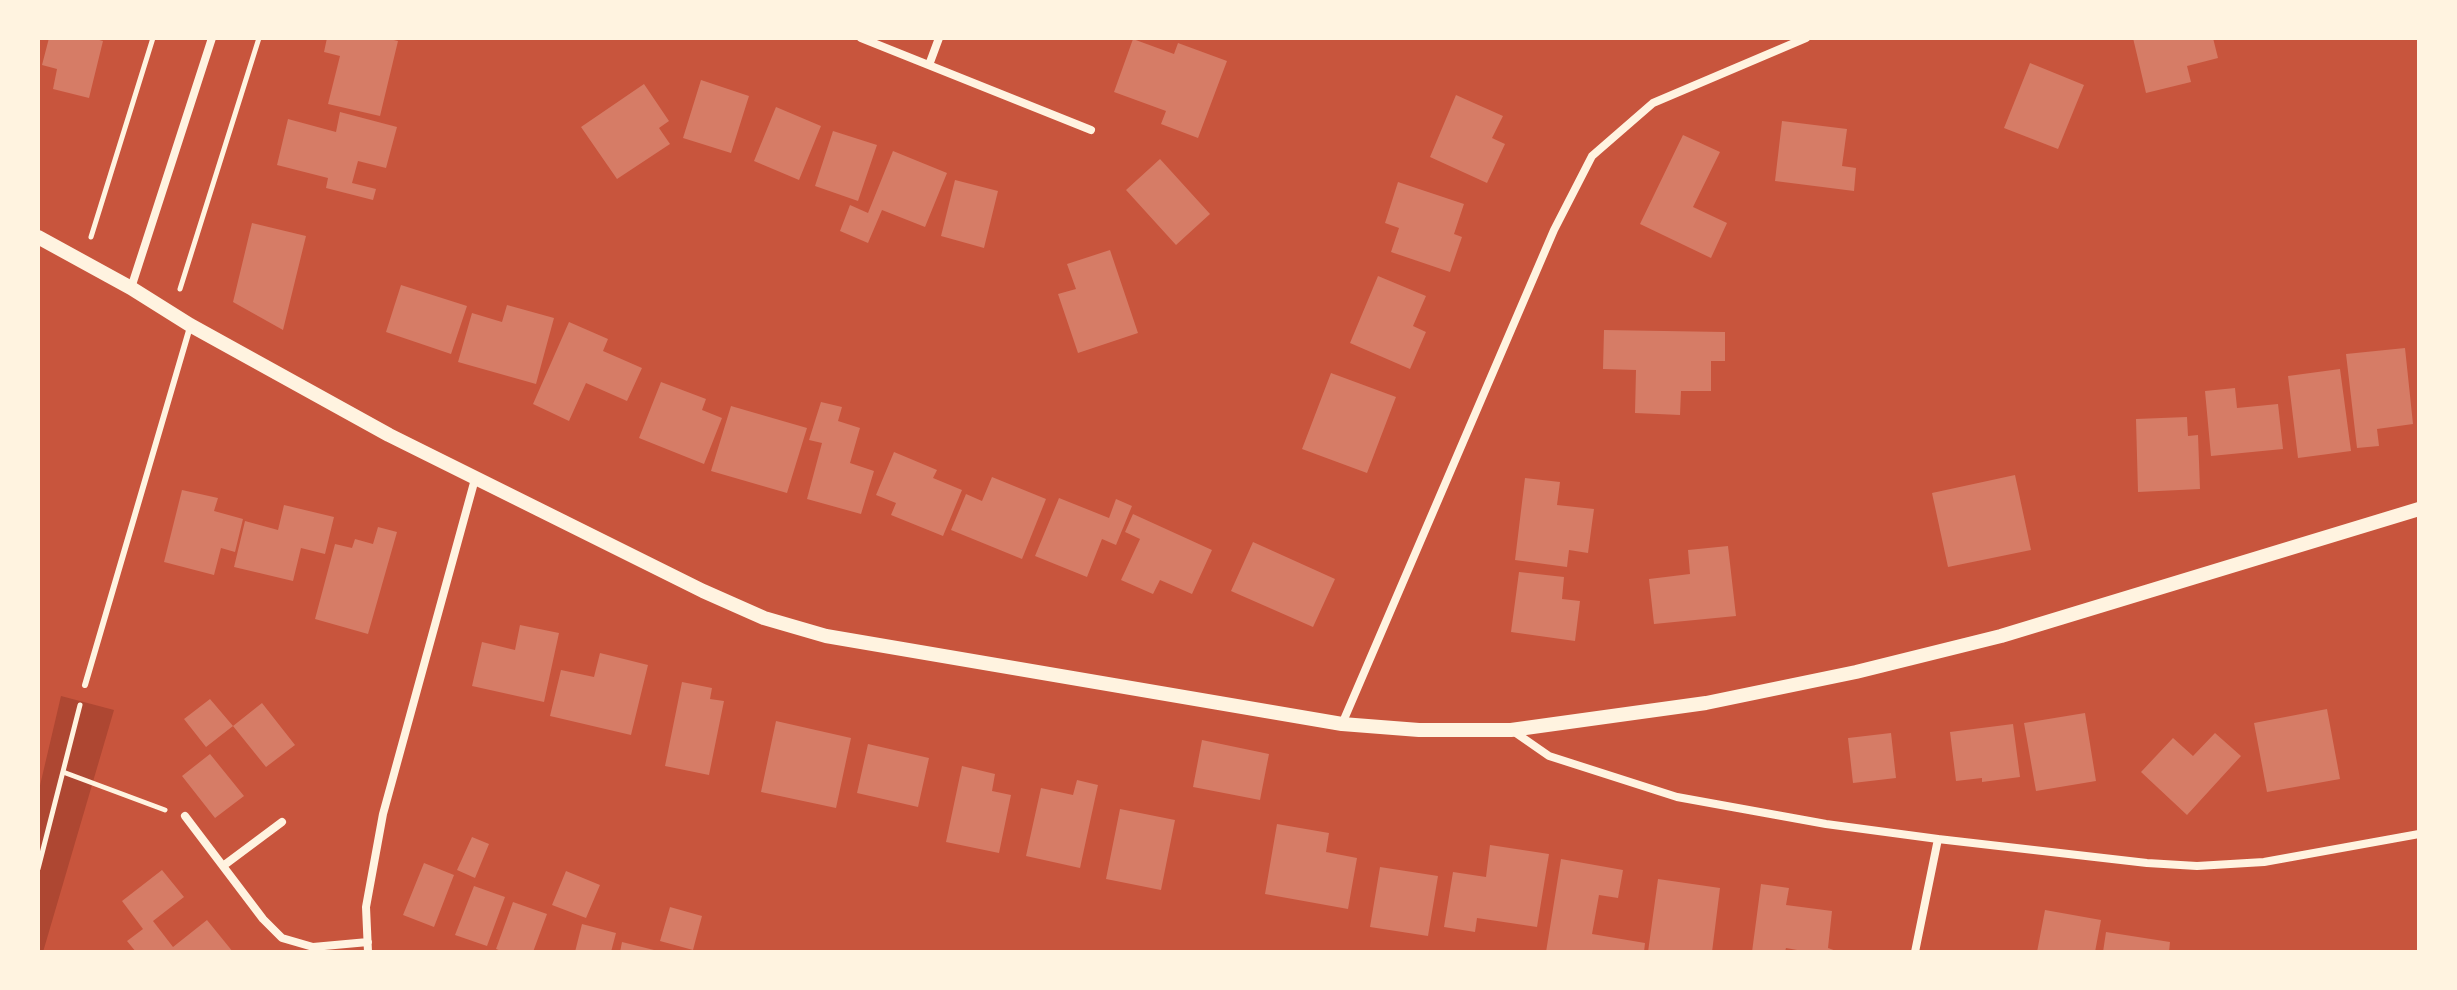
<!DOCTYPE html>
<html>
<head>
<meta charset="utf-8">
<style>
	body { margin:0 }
	#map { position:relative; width:2457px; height:990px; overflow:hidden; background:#c8553d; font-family:Figtree,sans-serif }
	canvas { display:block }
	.frame { position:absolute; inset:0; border:40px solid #fff3e0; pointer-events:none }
</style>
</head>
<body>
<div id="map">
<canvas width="2457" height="990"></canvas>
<div class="frame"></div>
</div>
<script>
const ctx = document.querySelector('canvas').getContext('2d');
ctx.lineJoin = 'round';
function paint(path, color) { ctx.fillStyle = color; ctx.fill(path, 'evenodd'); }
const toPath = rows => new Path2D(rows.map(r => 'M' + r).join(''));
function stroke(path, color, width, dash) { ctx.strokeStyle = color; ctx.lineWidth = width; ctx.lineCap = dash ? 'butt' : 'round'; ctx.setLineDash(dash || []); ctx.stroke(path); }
paint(toPath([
	[61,696,114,710,43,952,38,952,38,794]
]), '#ae4732');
paint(toPath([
	[49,38,92,38,103,41,89,98,53,89,57,69,42,65],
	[327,38,385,38,398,41,380,116,328,104,340,56,324,52],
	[2133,38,2213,38,2218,58,2187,66,2191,82,2146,93],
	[1133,39,1174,54,1178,43,1227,61,1198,138,1161,124,1166,111,1114,92],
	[2030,63,2084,85,2058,149,2004,128],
	[701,80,749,96,731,153,683,138],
	[644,84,669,121,659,128,670,144,617,179,581,127],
	[1456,95,1503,116,1492,138,1505,144,1487,183,1430,157],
	[776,107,821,126,799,180,754,161],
	[340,112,397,127,386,168,358,161,352,183,376,189,373,200,326,188,328,178,277,165,288,119,336,132],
	[1782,121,1847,129,1842,166,1856,168,1854,191,1775,181],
	[833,131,877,145,858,201,815,186],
	[1683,135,1720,152,1693,207,1727,223,1711,258,1640,224],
	[893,151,947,173,925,227,882,210,868,243,840,231,850,205,868,213],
	[1160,159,1210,214,1176,245,1126,190],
	[955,180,998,191,984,248,941,236],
	[1398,182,1464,204,1454,234,1462,237,1450,272,1391,252,1399,228,1385,223],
	[252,223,306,236,283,330,233,302],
	[1110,250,1138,333,1078,353,1058,294,1076,289,1067,264],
	[1378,276,1426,296,1413,326,1426,332,1410,369,1350,343],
	[401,285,467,306,451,354,386,332],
	[507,305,554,318,536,384,458,362,472,313,502,322],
	[569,322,608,339,603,351,642,368,627,401,586,383,569,421,533,404],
	[1604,330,1725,332,1725,361,1711,361,1711,391,1681,391,1680,415,1635,413,1636,370,1603,369],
	[2405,348,2413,424,2377,429,2379,446,2357,448,2346,354],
	[2340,369,2351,451,2298,458,2288,376],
	[1331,373,1396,397,1367,473,1302,449],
	[661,382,706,399,702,410,722,418,704,464,639,438],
	[2235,388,2237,408,2278,404,2283,449,2211,456,2205,391],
	[821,402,842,407,838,421,860,428,850,463,874,471,861,514,807,499,822,443,809,440],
	[731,406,807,428,787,493,711,471],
	[2187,417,2188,436,2198,435,2200,489,2138,492,2136,419],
	[894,452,937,470,933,478,962,490,943,536,891,515,896,503,876,495],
	[2015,475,2031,550,1948,567,1932,493],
	[992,477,1046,499,1022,559,951,530,966,494,982,501],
	[1525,478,1560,482,1557,505,1594,509,1588,553,1569,550,1567,567,1515,560],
	[182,490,218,498,214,511,243,519,235,552,221,548,214,575,164,562],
	[1059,498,1109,518,1116,499,1132,506,1116,545,1102,539,1087,577,1035,556],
	[284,505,334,517,325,554,301,548,293,581,234,567,245,521,278,530],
	[1133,514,1212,550,1192,594,1160,580,1153,594,1121,580,1140,539,1125,532],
	[378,527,397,532,368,634,315,619,335,544,352,548,355,539,373,544],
	[1253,542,1335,579,1313,627,1231,591],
	[1728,546,1736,616,1654,624,1649,579,1690,574,1688,550],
	[1519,572,1564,577,1562,599,1580,601,1575,641,1511,632],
	[520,625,559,633,544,702,472,686,482,642,515,650],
	[600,653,648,665,631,735,550,716,561,670,594,677],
	[682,682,712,688,710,699,724,701,709,775,665,766],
	[210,699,233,726,206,747,184,719],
	[262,703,295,745,266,767,233,726],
	[2327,709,2340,779,2267,792,2254,723],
	[2085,713,2096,781,2036,791,2024,723],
	[776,721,851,738,836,808,761,792],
	[2013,724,2020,777,1982,782,1982,778,1956,781,1950,732],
	[1891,733,1896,778,1853,783,1848,738],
	[2215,733,2241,756,2187,815,2141,772,2173,738,2193,756],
	[1202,740,1269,754,1260,800,1193,787],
	[868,744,929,758,918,807,857,793],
	[210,754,244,796,215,818,182,776],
	[962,766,995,774,992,791,1011,795,999,853,946,842],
	[1077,780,1098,785,1080,868,1026,856,1041,788,1073,795],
	[1120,809,1175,820,1161,890,1106,879],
	[1277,824,1329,833,1326,852,1357,858,1348,909,1265,894],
	[472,837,489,844,475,878,457,870],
	[1490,845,1549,854,1537,927,1477,918,1475,932,1444,927,1453,872,1486,877],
	[1561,859,1623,870,1618,898,1599,895,1592,934,1645,943,1644,952,1546,952],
	[424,863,454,875,434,927,403,915],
	[1380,867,1438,876,1428,936,1370,927],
	[162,870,184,897,153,921,173,947,207,920,233,952,136,952,127,941,143,929,122,901],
	[566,871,600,885,586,918,552,905],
	[1658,879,1720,888,1712,952,1648,952],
	[1761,884,1789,888,1786,905,1832,911,1828,948,1839,952,1808,952,1786,948,1785,952,1752,952],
	[474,886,505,897,487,946,455,935],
	[513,902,547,914,533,952,504,952,496,949],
	[670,907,702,916,693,950,660,941],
	[2045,910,2101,920,2095,952,2037,952],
	[582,924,616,933,611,952,575,952],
	[2106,932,2170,942,2169,952,2103,952],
	[622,942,658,951,657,952,620,952]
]), '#d67c66');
stroke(toPath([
	[91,237,153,38],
	[180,289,259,38],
	[63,772,165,810],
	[38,869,80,705]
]), '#fff3e0', 5);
stroke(toPath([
	[85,685,190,327]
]), '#fff3e0', 6);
stroke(toPath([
	[861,38,1091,130],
	[929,65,939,38],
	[131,288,212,38],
	[1342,724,1554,230,1592,156,1653,103,1806,38],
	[1513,731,1549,756,1677,797,1826,824,1938,839,2147,863,2197,866,2264,862,2419,834],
	[185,816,263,919,282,938,313,947,368,942],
	[223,866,282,822],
	[368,952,366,907,383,814,475,479],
	[1915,952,1938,839]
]), '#fff3e0', 8);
stroke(toPath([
	[38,237,131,288,190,325,389,435,703,591,764,618,826,636,1342,724,1419,730,1511,730,1706,703,1856,672,2001,636,2419,509]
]), '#fff3e0', 14);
</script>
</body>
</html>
